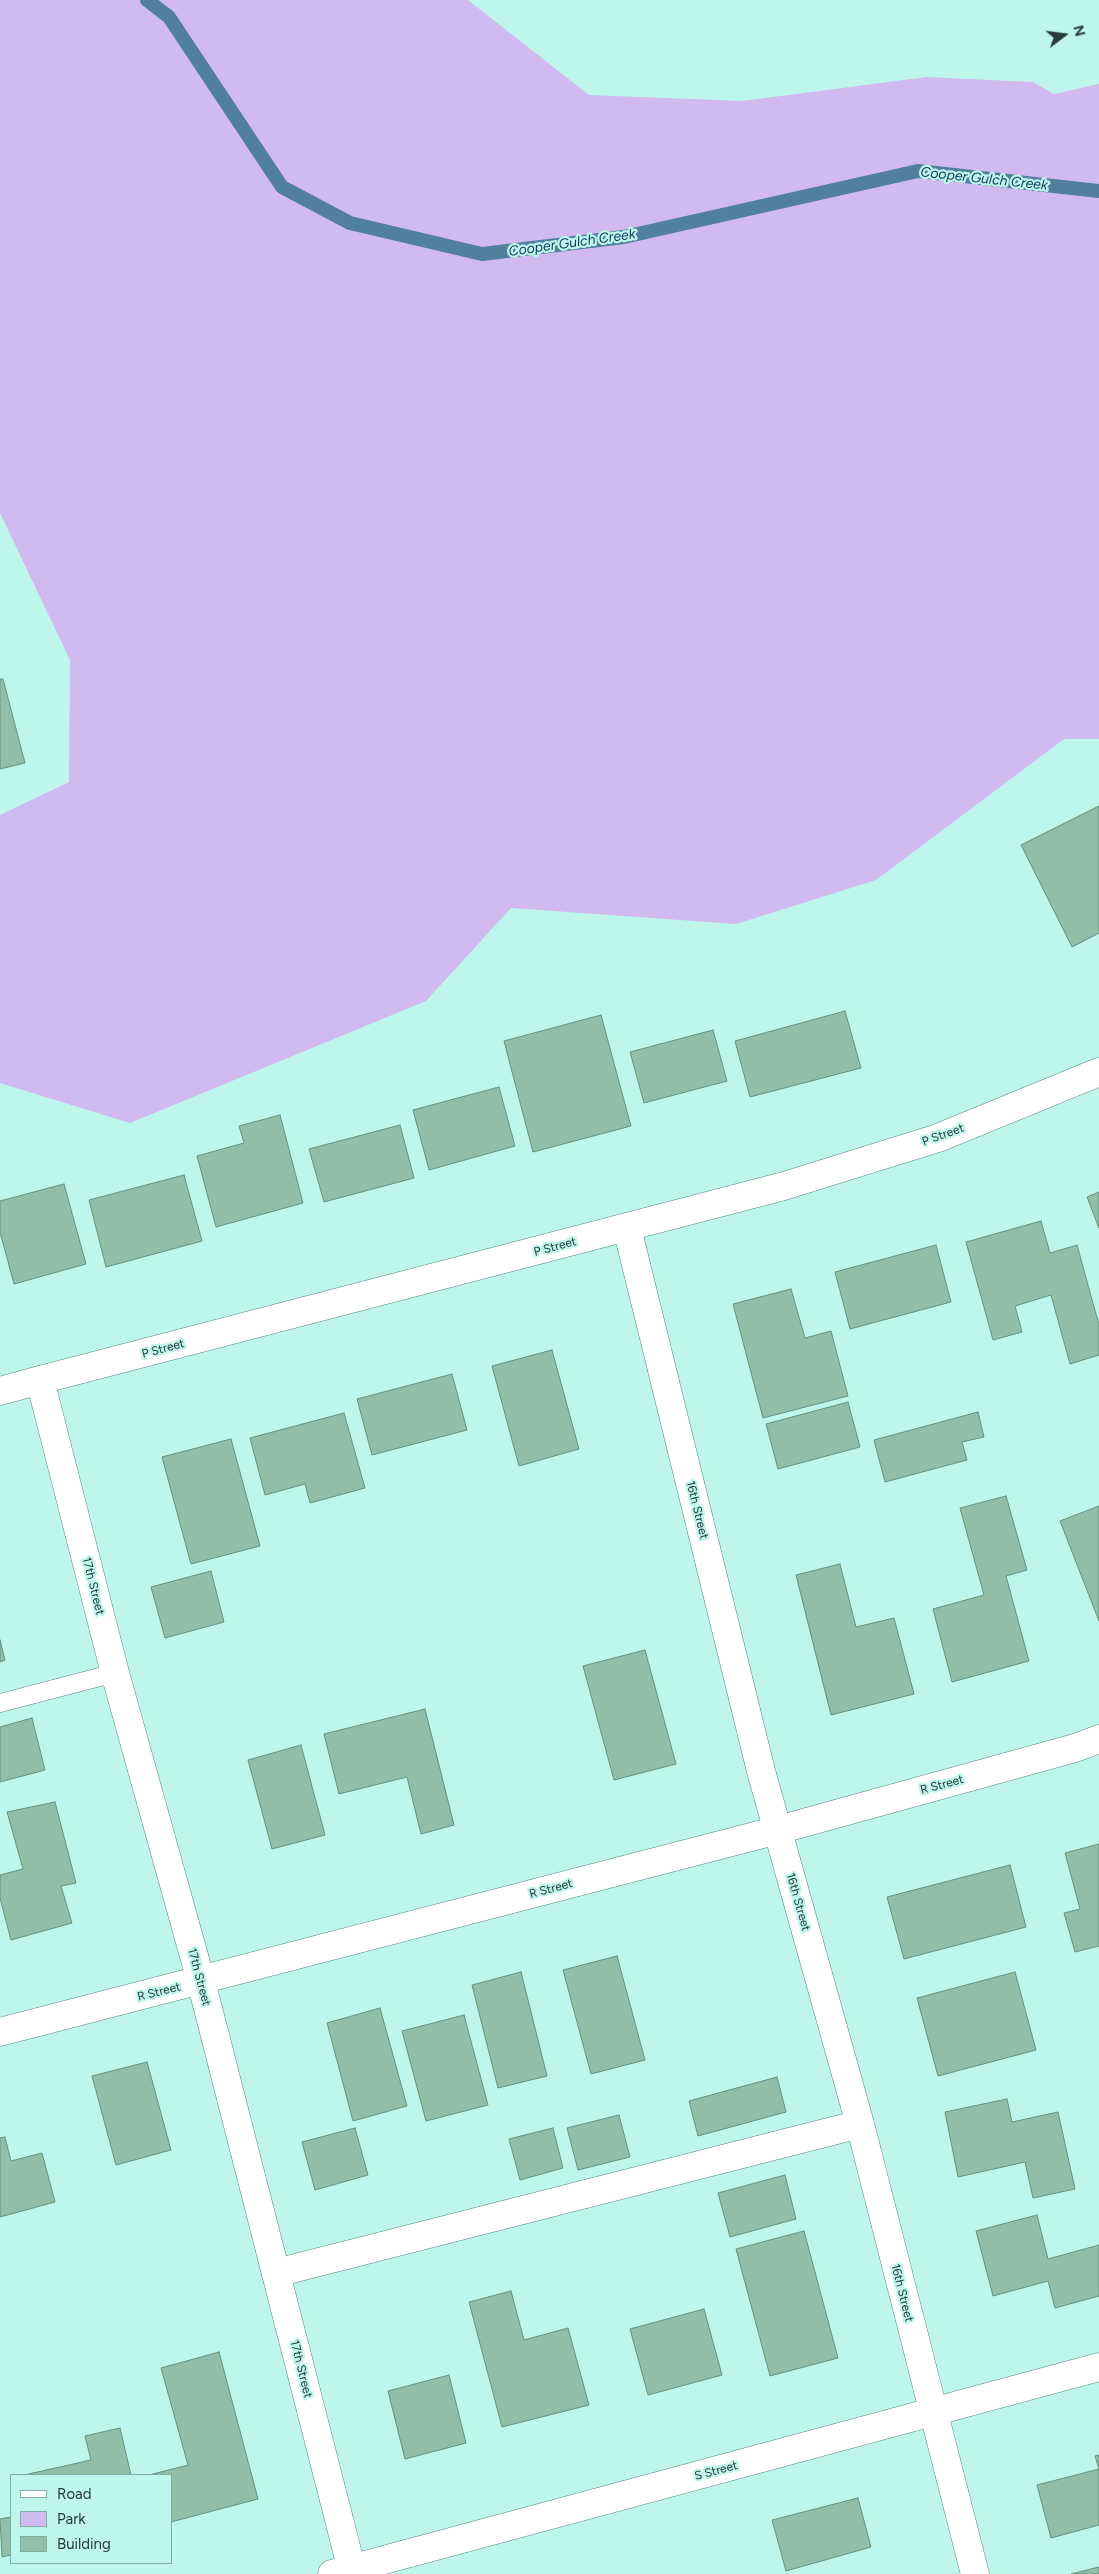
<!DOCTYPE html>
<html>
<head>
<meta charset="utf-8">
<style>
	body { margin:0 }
	#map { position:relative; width:1099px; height:2574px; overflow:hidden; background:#bef6ec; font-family:Figtree,sans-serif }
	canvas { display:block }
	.legend { position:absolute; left:10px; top:2474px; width:162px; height:90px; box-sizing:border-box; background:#bef6ec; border:1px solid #81aca4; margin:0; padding:6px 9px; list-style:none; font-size:15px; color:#263c39 }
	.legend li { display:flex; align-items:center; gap:10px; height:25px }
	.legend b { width:25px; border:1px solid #81aca4 }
	.north { position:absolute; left:1039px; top:10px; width:50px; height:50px; -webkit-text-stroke:4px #bef6ec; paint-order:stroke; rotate:75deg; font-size:14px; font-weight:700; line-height:20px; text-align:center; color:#263c39 }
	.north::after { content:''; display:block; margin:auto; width:18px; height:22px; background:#263c39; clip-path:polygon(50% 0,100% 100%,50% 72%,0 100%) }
</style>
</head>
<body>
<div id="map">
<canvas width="1099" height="2574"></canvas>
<ul class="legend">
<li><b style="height:6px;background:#fff"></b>Road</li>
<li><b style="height:14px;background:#d0baef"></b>Park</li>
<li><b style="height:14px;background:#90bea8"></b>Building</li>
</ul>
<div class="north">N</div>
</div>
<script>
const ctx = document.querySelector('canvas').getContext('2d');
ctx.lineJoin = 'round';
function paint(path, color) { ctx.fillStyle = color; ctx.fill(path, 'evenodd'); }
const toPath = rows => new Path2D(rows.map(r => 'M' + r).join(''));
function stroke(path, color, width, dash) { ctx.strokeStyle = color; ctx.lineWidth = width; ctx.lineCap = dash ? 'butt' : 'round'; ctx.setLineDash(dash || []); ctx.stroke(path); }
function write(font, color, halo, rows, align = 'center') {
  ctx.font = font + ' Figtree,sans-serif'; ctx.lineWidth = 4.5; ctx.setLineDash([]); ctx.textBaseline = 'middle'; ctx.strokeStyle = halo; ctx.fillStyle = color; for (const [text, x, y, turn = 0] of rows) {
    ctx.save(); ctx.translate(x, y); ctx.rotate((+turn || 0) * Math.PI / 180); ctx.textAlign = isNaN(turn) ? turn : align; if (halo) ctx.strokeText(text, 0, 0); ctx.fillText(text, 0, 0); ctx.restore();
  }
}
paint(toPath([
	[0,0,468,0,589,95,742,101,927,77,1033,82,1054,94,1099,84,1099,739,1064,739,876,880,736,924,511,908,426,1001,130,1123,0,1083,0,815,69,782,70,660,0,513]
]), '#d0baef');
stroke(toPath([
	[147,0,169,17,282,187,350,223,482,254,624,237,918,171,1099,191]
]), '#517f9e', 14);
const building = toPath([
	[0,679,3,679,25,763,0,769,0,679],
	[1099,806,1099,933,1072,947,1021,845,1099,806],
	[845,1011,861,1068,750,1097,735,1041,845,1011],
	[601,1015,631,1126,533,1152,504,1041,601,1015],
	[713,1030,727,1081,644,1103,630,1052,713,1030],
	[499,1087,515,1146,429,1170,413,1110,499,1087],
	[280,1115,303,1203,216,1227,197,1156,244,1143,239,1126,280,1115],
	[400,1125,414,1178,324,1202,309,1149,400,1125],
	[184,1175,202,1241,106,1267,89,1200,184,1175],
	[64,1184,86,1264,14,1284,0,1232,0,1201,64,1184],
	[1099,1192,1099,1228,1087,1197,1099,1192],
	[1041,1221,1050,1253,1077,1245,1099,1325,1099,1355,1070,1364,1051,1295,1015,1306,1022,1332,993,1340,966,1242,1041,1221],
	[936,1245,951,1302,850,1329,835,1272,936,1245],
	[791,1289,805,1338,831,1331,848,1396,763,1418,733,1304,791,1289],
	[552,1350,579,1449,519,1466,492,1366,552,1350],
	[452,1374,467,1430,372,1455,357,1399,452,1374],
	[848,1402,860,1447,778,1469,766,1424,848,1402],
	[978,1412,984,1437,962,1442,967,1460,885,1482,874,1440,978,1412],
	[344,1413,365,1488,310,1503,305,1484,265,1495,250,1438,344,1413],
	[231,1439,260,1546,191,1564,162,1457,231,1439],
	[1006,1496,1027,1570,1006,1576,1029,1661,952,1682,933,1609,984,1595,960,1508,1006,1496],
	[1099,1506,1099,1621,1060,1521,1099,1506],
	[840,1564,856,1627,894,1618,914,1694,831,1715,796,1575,840,1564],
	[211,1571,224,1622,165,1638,151,1587,211,1571],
	[0,1640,5,1660,0,1662,0,1640],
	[645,1650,676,1764,614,1780,583,1666,645,1650],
	[425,1709,454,1825,421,1834,407,1777,339,1794,324,1734,425,1709],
	[32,1718,45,1770,0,1782,0,1727,32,1718],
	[301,1745,325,1835,272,1849,248,1760,301,1745],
	[55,1802,76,1883,61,1886,72,1923,11,1940,0,1898,0,1875,23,1869,7,1812,55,1802],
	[1099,1844,1099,1946,1075,1952,1064,1913,1080,1909,1065,1853,1099,1844],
	[1010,1865,1026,1927,904,1959,887,1897,1010,1865],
	[617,1956,645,2060,591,2074,563,1970,617,1956],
	[521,1972,547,2076,498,2088,472,1985,521,1972],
	[1015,1972,1036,2050,938,2076,917,1998,1015,1972],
	[380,2008,407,2106,353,2121,327,2023,380,2008],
	[464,2015,488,2105,426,2121,402,2031,464,2015],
	[147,2062,171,2150,116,2165,92,2076,147,2062],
	[777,2077,786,2112,698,2136,689,2101,777,2077],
	[1007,2099,1012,2122,1058,2112,1075,2189,1033,2198,1025,2162,958,2177,945,2112,1007,2099],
	[619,2115,630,2157,578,2170,567,2128,619,2115],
	[355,2128,368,2175,315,2190,302,2142,355,2128],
	[553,2128,563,2168,520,2180,509,2139,553,2128],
	[5,2137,11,2161,42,2153,55,2202,0,2217,0,2138,5,2137],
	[785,2175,796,2219,730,2237,718,2193,785,2175],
	[1037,2215,1048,2259,1099,2245,1099,2296,1055,2308,1048,2281,993,2296,976,2231,1037,2215],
	[804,2231,838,2358,770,2376,736,2249,804,2231],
	[511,2291,524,2340,568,2328,589,2405,502,2427,469,2302,511,2291],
	[704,2309,722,2375,648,2395,630,2329,704,2309],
	[219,2352,258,2499,171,2522,171,2475,149,2475,188,2465,161,2368,219,2352],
	[449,2375,466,2443,405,2459,388,2391,449,2375],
	[120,2428,131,2475,24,2475,91,2460,85,2436,120,2428],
	[1099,2455,1099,2525,1051,2538,1037,2485,1099,2469,1095,2456,1099,2455],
	[858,2498,871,2547,786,2571,772,2520,858,2498],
	[11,2517,11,2555,2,2557,0,2519,11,2517],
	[1099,2567,1099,2574,1071,2574,1099,2567]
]);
paint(building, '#90bea8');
stroke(building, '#65917c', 1);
const service = toPath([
	[0,1703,115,1673]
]);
const minor = toPath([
	[627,1228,761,1771,860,2124,975,2574],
	[40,1380,784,1186,938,1138,1099,1072],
	[0,2032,778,1830,1075,1748,1099,1739],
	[276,2273,860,2124],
	[332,2574,1099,2367]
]);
const tertiary = toPath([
	[0,1391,40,1380,115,1673,201,1981,353,2574]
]);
stroke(service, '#548981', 19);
stroke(minor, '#548981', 29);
stroke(tertiary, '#548981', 29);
stroke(service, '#fff', 18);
stroke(minor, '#fff', 28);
stroke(tertiary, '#fff', 28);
write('12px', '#263c39', '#bef6ec', [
	["P Street",943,1135,-20],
	["P Street",555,1247,-15],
	["P Street",163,1349,-15],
	["16th Street",697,1510,76],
	["17th Street",93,1586,76],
	["R Street",942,1785,-15],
	["R Street",551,1889,-15],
	["16th Street",798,1902,74],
	["17th Street",199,1977,75],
	["R Street",159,1992,-14],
	["16th Street",902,2293,76],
	["17th Street",301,2369,76],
	["S Street",716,2471,-15]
]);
write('italic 14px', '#0e3b5b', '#bef6ec', [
	["Cooper Gulch Creek",984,179,6],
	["Cooper Gulch Creek",572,243,-8]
]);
</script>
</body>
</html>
